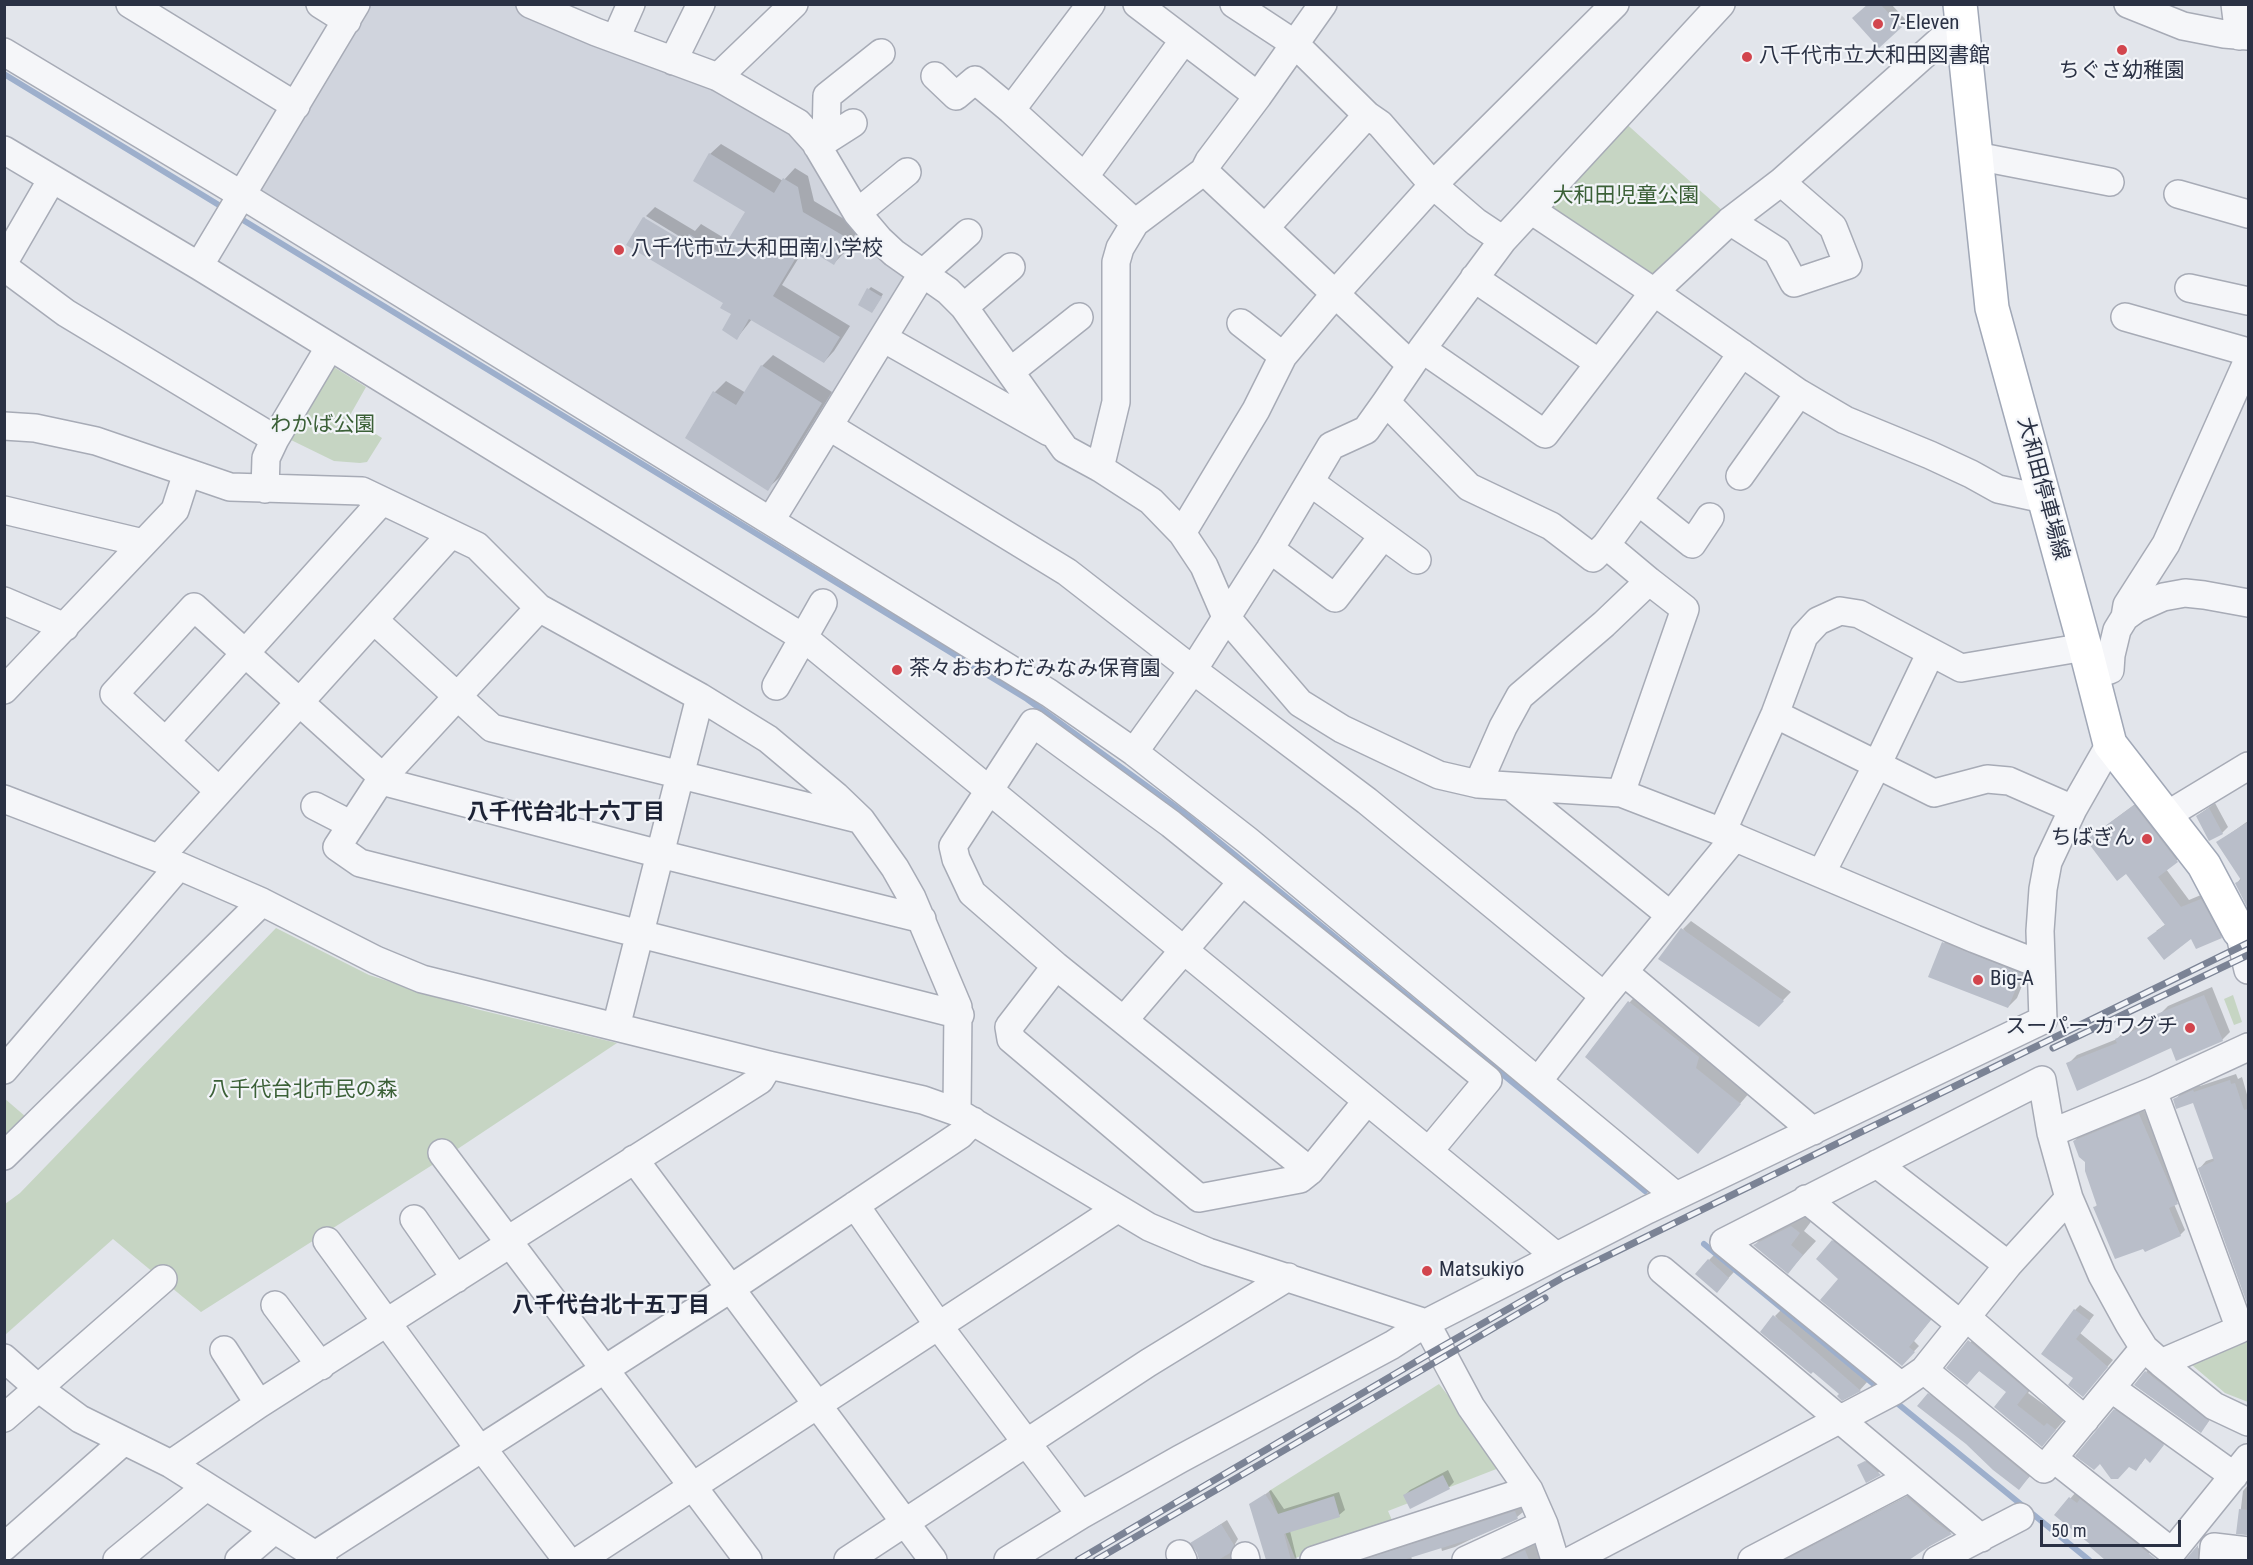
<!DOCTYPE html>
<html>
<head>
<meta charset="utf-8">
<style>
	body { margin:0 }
	#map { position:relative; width:2253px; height:1565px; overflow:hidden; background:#e2e5eb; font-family:"Roboto Condensed",sans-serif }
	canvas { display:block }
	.frame { position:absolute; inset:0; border:6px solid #2a3144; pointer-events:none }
	.scale { position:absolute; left:2040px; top:1520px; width:141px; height:27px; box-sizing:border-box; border:3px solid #2a3144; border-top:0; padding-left:8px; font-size:18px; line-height:21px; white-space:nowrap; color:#2a3144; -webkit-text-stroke:4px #f2f4f8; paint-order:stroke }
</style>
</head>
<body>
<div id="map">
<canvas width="2253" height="1565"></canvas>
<div class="frame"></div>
<div class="scale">50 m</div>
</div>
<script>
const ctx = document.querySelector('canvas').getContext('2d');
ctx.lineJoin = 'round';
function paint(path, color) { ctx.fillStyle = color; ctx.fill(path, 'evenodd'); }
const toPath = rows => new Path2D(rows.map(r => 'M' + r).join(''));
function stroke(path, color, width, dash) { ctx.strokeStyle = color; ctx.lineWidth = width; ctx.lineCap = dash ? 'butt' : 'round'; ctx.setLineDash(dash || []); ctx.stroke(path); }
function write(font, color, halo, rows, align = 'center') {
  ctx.font = font + ' "Roboto Condensed","Noto Sans JP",sans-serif'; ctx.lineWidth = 4.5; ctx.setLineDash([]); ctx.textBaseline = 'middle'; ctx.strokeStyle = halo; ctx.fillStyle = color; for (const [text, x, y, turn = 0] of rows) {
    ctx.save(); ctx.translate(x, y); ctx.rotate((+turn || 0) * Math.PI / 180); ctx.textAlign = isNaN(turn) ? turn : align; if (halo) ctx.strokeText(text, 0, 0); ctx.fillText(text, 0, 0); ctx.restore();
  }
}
paint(toPath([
	[366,5,516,5,721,87,795,132,910,272,775,502,764,501,260,192,257,182]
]), '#d0d4dd');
paint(toPath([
	[1621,119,1725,213,1649,281,1544,206],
	[329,364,366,387,349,417,382,438,367,462,360,463,334,461,291,440,289,430],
	[276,928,369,975,476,1009,617,1043,459,1148,201,1312,113,1239,5,1335,5,1204,20,1193],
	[2233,995,2242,1022,2234,1025,2224,999],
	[4,1098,33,1123,4,1152],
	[2248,1333,2248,1402,2225,1393,2186,1360],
	[1439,1384,1468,1421,1499,1468,1388,1511,1395,1527,1295,1558,1269,1491]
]), '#c6d5c3');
paint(toPath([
	[1869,4,1891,4,1906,20,1879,46],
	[721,144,783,181,795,168,808,176,814,201,859,228,845,252,834,263,806,246,782,285,850,326,834,351,824,362,752,319,737,338,733,314,725,303,628,245,645,217,645,220,690,247,692,244,646,216,655,207,695,231,701,224,729,241,747,212,710,154],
	[871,287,883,294,874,309,869,289],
	[773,355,832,392,779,478,767,489,687,438,715,392,726,381,746,393,762,366],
	[2142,799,2184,854,2166,869,2189,900,2208,892,2228,930,2221,937,2192,937,2156,931,2166,924,2096,833],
	[2215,803,2228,827,2222,833,2197,816],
	[2248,821,2248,906,2237,883,2241,878,2218,842],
	[1691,921,1791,992,1759,1025,1683,929],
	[1952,934,2030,966,2017,998,2008,1007,1944,943],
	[2212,987,2230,1032,2222,1040,2172,1046,2068,1064,2077,1055,2117,1039,2125,1030,2159,1015,2168,1006],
	[1641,990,1751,1091,1698,1152,1587,1057,1630,1002],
	[2236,1074,2238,1079,2242,1077,2248,1098,2248,1302,2200,1168,2206,1161,2215,1158,2194,1101,2175,1100,2181,1093,2200,1084,2200,1086],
	[2144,1110,2182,1198,2174,1204,2185,1230,2180,1235,2095,1207,2098,1204,2087,1161,2074,1141,2079,1136],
	[1805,1213,1813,1219,1804,1231,1816,1241,1788,1272,1755,1245,1768,1231],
	[1838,1236,1935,1314,1914,1341,1919,1346,1902,1364,1840,1278,1833,1241],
	[1714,1255,1734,1272,1722,1285,1709,1260],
	[2080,1305,2094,1315,2080,1333,2113,1360,2088,1390,2075,1378,2075,1310],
	[1783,1308,1868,1381,1860,1390,1842,1399,1841,1394,1775,1316],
	[1982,1329,2039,1378,2028,1393,2057,1414,2060,1411,2067,1417,2042,1445,2008,1391,1980,1370,1967,1383,1948,1368],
	[2152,1367,2213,1415,2206,1425,2146,1372],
	[1943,1380,2033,1473,2019,1488,1967,1443,1929,1394],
	[2120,1405,2168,1439,2155,1455,2146,1457,2141,1464,2129,1466,2100,1462,2115,1410],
	[1872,1457,1885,1468,1866,1481,1859,1466],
	[1448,1470,1454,1482,1449,1487,1405,1495,1410,1490],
	[2248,1485,2248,1535,2238,1533,2243,1491],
	[1271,1490,1284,1509,1339,1492,1345,1510,1339,1515,1290,1531,1297,1560,1268,1560,1251,1505],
	[2076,1492,2153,1548,2144,1560,2107,1560,2092,1547,2093,1545,2056,1515],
	[1913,1493,1956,1529,1906,1560,1783,1560],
	[1521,1506,1523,1512,1517,1517,1455,1547,1442,1551,1441,1547,1411,1556,1412,1560,1355,1560],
	[1227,1520,1238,1539,1235,1544,1235,1553,1238,1560,1200,1560,1198,1552,1192,1543],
	[2203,1543,2202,1560,2185,1560,2190,1558],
	[1535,1544,1541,1560,1498,1560]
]), '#0003');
stroke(toPath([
	[4,74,227,210],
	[238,217,1027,699,1185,814,1645,1191],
	[1704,1244,1882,1391],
	[1892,1399,2089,1560]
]), '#9dafcc', 6);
paint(toPath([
	[1868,4,1880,4,1902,27,1879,48,1852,18],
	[709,153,774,193,783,178,798,187,803,212,849,239,834,265,803,246,773,296,840,337,824,363,749,319,737,340,722,330,731,314,720,308,723,303,626,245,643,217,685,242,689,234,720,253,745,212,693,181],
	[867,288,882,297,872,313,858,305],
	[761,365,822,403,768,491,685,438,713,391,736,405],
	[2134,805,2178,862,2158,877,2181,907,2201,899,2222,938,2196,949,2191,939,2164,960,2147,938,2165,925,2126,874,2117,881,2086,840],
	[2209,808,2223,834,2209,841,2196,816],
	[2248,822,2248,909,2235,883,2241,880,2216,842],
	[1681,928,1784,1001,1759,1027,1658,959],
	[1942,942,2022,974,2008,1008,1928,977],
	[2204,995,2223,1041,2176,1061,2171,1048,2077,1091,2066,1063,2117,1043,2115,1039,2159,1019,2157,1014],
	[1628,1001,1699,1057,1696,1068,1741,1104,1698,1154,1585,1057],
	[2230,1080,2231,1084,2235,1083,2244,1110,2248,1109,2248,1306,2198,1168,2214,1161,2193,1103,2176,1109,2173,1099,2193,1090,2194,1092],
	[2139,1114,2178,1204,2169,1208,2181,1236,2145,1252,2143,1249,2115,1259,2093,1207,2097,1206,2085,1171,2085,1162,2079,1157,2073,1141],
	[1791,1226,1800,1233,1791,1245,1803,1255,1788,1274,1753,1245],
	[1832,1240,1931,1320,1909,1347,1915,1352,1902,1366,1820,1300,1838,1279,1816,1259],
	[1708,1259,1729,1278,1717,1293,1695,1274],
	[2074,1309,2090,1321,2076,1339,2108,1367,2083,1397,2068,1385,2073,1378,2041,1354],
	[1773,1315,1789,1328,1861,1391,1842,1401,1837,1396,1839,1394,1813,1372,1811,1374,1760,1332],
	[1968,1340,2028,1391,2017,1405,2044,1426,2047,1423,2056,1430,2042,1447,1994,1407,2006,1392,1979,1371,1967,1385,1946,1368],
	[2145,1371,2209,1421,2201,1433,2134,1385],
	[1928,1393,2029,1477,2019,1490,1993,1470,1966,1444,1917,1406],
	[2114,1409,2164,1445,2150,1463,2145,1458,2136,1471,2129,1467,2118,1479,2111,1479,2100,1464,2094,1470,2075,1456],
	[1865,1461,1881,1475,1866,1483,1857,1465],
	[1443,1475,1450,1489,1410,1509,1403,1495],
	[1265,1494,1278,1514,1334,1496,1340,1517,1284,1534,1291,1560,1266,1560,1249,1504],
	[1907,1497,1933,1520,1952,1534,1930,1546,1909,1560,1785,1560],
	[2069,1497,2077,1503,2080,1499,2157,1560,2105,1560,2090,1547,2091,1545,2054,1515],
	[2239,1509,2248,1510,2248,1535,2236,1534],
	[1515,1511,1518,1519,1474,1538,1403,1560,1363,1560],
	[1221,1524,1234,1545,1230,1553,1218,1560,1199,1560,1197,1553,1190,1543],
	[2198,1545,2198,1560,2185,1560],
	[1525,1550,1529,1560,1503,1560]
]), '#b9bec9');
const minor = toPath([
	[130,4,296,106],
	[320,4,347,21],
	[530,4,596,32,718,77,798,123,815,142,857,213,879,239,894,253,948,291,964,307,1065,449,1100,468,1151,501,1182,533,1204,566,1226,617,1300,703,1342,729,1439,775,1478,784,1621,793,1722,832,1975,939,2039,964],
	[1137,4,1258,96],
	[1234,4,1295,44,1367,115,1380,124,1433,185,1476,222,1503,240],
	[1721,4,1503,240,1422,349,1386,402,1469,487,1551,526,1593,558,1606,545,1638,501,1742,353],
	[2128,4,2183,26,2224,34,2248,36],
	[2235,4,2239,36],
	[616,38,631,4],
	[4,52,242,195,1049,693,1134,752,1247,840,1676,1196],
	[673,61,701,4],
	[935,76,956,96,975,80,1011,110,1135,223],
	[718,77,794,4],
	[1011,110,1091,4],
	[826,140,827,96,881,53],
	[817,146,853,123],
	[4,150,199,266,804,638,1556,1256],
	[1976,156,2110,182],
	[1204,171,1410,364],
	[1085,176,1184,40],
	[2178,194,2248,214],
	[1531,210,1654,292,1799,393,1845,420,1930,455,1971,474,1998,489,2044,499],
	[857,213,907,172],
	[1730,221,1777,251,1794,283,1848,265,1833,227,1781,182],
	[1265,228,1367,115],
	[4,262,52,179],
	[199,266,356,4],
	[4,267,66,313,275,439],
	[1474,278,1599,363],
	[2189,288,2248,301],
	[964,307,1011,267],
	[2125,317,2248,352],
	[1241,323,1283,356],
	[883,338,1049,432],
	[1422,349,1545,434,1654,292,1730,221,1781,182,1962,21],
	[1011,371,1079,317],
	[4,426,35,428,96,441,230,487,362,491,477,546,539,608,700,697,768,739,836,796,861,820,895,868,912,898,958,1007,957,1112],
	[830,427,1067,572,1193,670,1367,801,1604,996],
	[1100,468,1116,402,1116,262,1120,248,1135,223,1204,171,1209,161,1258,96,1323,4],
	[1740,476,1799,393],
	[1310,482,1417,560],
	[265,489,266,458,275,439,329,348],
	[1638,501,1692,544,1710,517],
	[4,510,143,543],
	[771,520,922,274,968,233],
	[1182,533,1256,410,1283,356,1335,294,1433,185,1615,4],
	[1270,549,1335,598,1383,536],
	[4,601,65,627],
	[539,608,382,778,337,847,360,863,960,1015],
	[2125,617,2136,609,2163,597,2185,593,2204,595,2248,603],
	[375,621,492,728,858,819],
	[2091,676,2110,670,2111,655,2117,630,2125,617,2127,605,2166,544,2248,360],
	[776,686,823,603],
	[4,690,175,510,187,473],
	[1775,714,1934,793,1987,779,2009,781,2073,809],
	[166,741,382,501],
	[1134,752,1193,670,1270,549,1331,446,1366,430,1386,402],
	[1478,784,1503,727,1520,696,1604,624,1649,581,1606,545],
	[1512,787,1670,915],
	[219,791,114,694,194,607,389,783,660,854,922,919],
	[1621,793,1685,609,1649,581],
	[4,799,179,866,262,902,376,960,422,979,769,1065,923,1100,957,1112,1149,1227,1208,1252,1426,1323,1471,1407,1529,1490,1544,1524,1555,1560],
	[315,806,350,824],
	[2168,816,2177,809,2248,766],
	[1722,832,1775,714,1804,636,1818,621,1840,611,1859,614,1961,668,2085,647],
	[159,858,451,534],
	[1821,874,1878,763,1931,652],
	[2248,927,2239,931,2248,970],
	[1056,966,1009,1027,1011,1039,1199,1198,1300,1179,1310,1171],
	[1624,972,1813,1131],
	[1124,1020,1242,882],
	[616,1027,700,697],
	[4,1070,179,866],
	[1538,1081,1604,996,1735,837],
	[2153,1091,2240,1329,2161,1363],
	[1367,1101,1310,1171,1056,966,972,893,956,859,953,846,1033,723,1171,824,1488,1080,1429,1151],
	[2051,1133,2153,1091,2248,1047],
	[442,1153,748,1560],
	[4,1156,262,902],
	[634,1159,933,1560],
	[1877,1164,2008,1265],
	[1806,1199,1960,1324],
	[855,1205,943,1332,1081,1515],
	[414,1219,456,1279],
	[508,1240,760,1080,769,1065],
	[327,1241,480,1450],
	[1662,1270,1981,1538],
	[275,1305,321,1366],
	[1966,1317,2085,1420],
	[224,1350,259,1404],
	[4,1358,38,1388,80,1419,171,1464,323,1560],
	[1924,1370,2044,1469,2144,1348],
	[1901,1386,1724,1242,2042,1080,2051,1133,2069,1198,2102,1275,2129,1324,2144,1348,2161,1363,2214,1406,2248,1422],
	[2111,1388,2234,1476],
	[4,1418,163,1279],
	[483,1449,567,1560],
	[2053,1458,2172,1552,2248,1458],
	[171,1464,259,1404,511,1243],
	[4,1547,124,1441],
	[1180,1554,1183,1560],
	[315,1555,730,1289,960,1135,973,1121],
	[1245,1556,1246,1560],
	[117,1560,206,1487],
	[239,1560,274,1530],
	[580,1560,1117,1209],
	[848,1560,1148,1363,1288,1277],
	[1008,1560,1081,1515,1180,1459,1392,1345,1426,1323,1647,1210,2043,1020,2040,931,2043,889,2048,862,2073,809,2110,744],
	[1314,1560,1529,1490],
	[1466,1560,1544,1524],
	[1572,1560,1894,1391,1924,1370,2008,1265,2069,1198],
	[1752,1560,1909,1478],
	[1937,1560,2020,1517],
	[2213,1560,2214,1547,2248,1551]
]);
const major = toPath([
	[1960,4,1992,308,2085,647,2110,744,2204,865,2239,931]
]);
stroke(minor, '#a7abb6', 30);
stroke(major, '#a1a8b7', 36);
stroke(minor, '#f5f6f9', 27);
stroke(major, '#fff', 33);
const rail = toPath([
	[2053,1048,2248,955],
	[1078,1560,1429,1354,1564,1277,2248,943],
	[1096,1560,1545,1298]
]);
stroke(rail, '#7b8395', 7);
stroke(rail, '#f2f4f8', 4.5, [14]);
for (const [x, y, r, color] of [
	[1878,24,6,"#d2454d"],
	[2122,50,6,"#d2454d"],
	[1747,57,6,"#d2454d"],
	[619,250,6,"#d2454d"],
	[897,670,6,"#d2454d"],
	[2147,839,6,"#d2454d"],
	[1978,980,6,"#d2454d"],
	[2190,1028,6,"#d2454d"],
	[1427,1271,6,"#d2454d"]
]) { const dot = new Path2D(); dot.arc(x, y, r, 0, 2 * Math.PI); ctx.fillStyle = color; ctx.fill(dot); stroke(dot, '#f2f4f8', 2); }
write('21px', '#2a3144', '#f2f4f8', [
	["7-Eleven",1890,24],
	["八千代市立大和田図書館",1759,57],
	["ちぐさ幼稚園",2122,72,"center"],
	["八千代市立大和田南小学校",631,250],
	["茶々おおわだみなみ保育園",909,670],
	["ちばぎん",2135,839,"right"],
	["Big-A",1990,980],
	["スーパー カワグチ",2178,1028,"right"],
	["Matsukiyo",1439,1271]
], 'left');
write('21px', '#3b6037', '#f2f4f8', [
	["大和田児童公園",1626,197],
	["わかば公園",323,426],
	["八千代台北市民の森",303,1091]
]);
write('21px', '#2a3144', '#f2f4f8', [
	["大和田停車場線",2042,489,75]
]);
write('bold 22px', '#1c2235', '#f2f4f8', [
	["八千代台北十六丁目",566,813],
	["八千代台北十五丁目",611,1306]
]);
</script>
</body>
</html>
